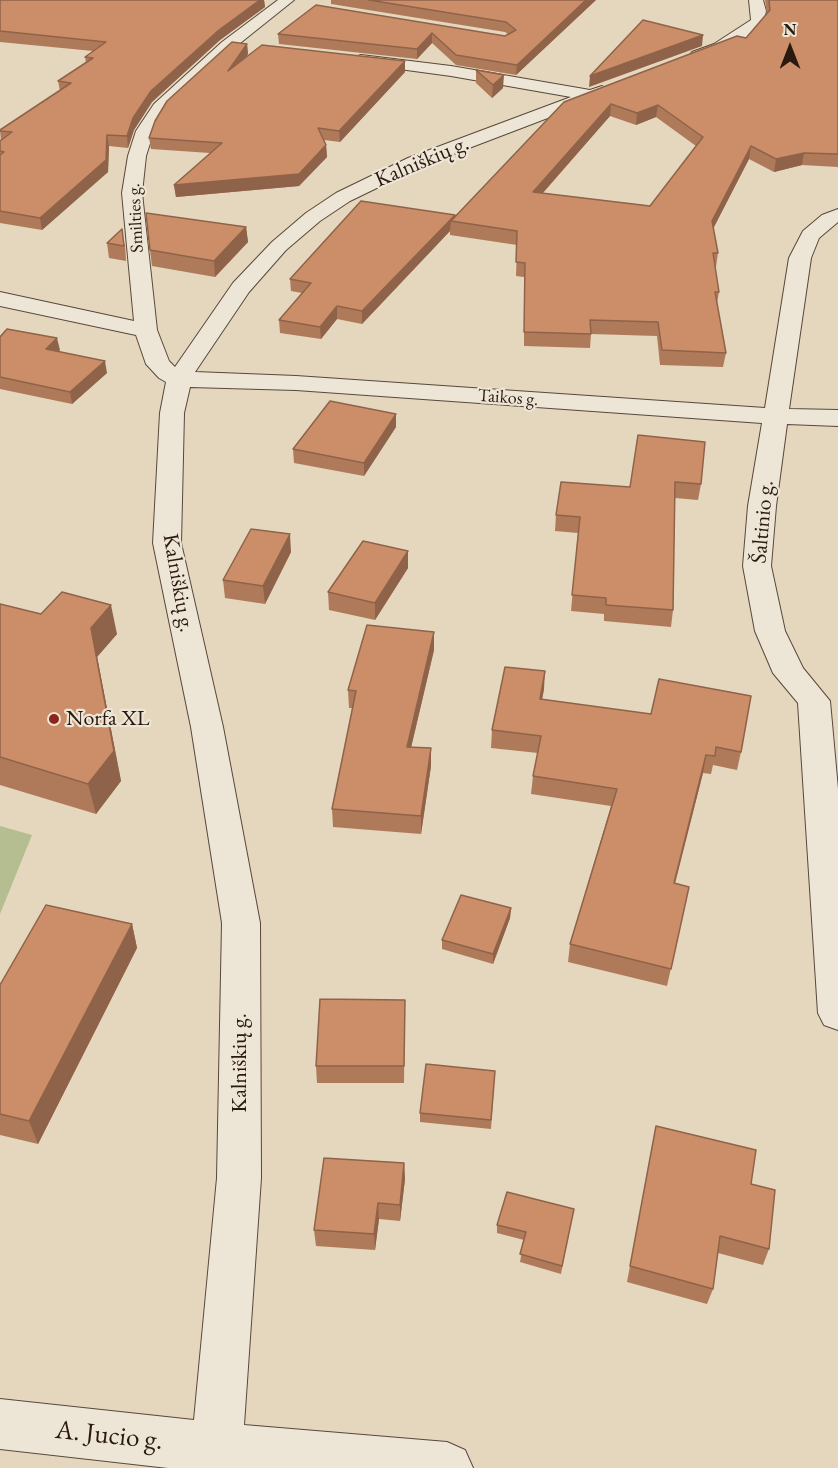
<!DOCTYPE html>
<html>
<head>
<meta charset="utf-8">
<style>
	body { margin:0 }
	#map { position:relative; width:838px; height:1468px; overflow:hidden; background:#e4d7be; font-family:"EB Garamond",serif }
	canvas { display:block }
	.north { position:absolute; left:760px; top:18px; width:60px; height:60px; -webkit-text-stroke:4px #ede5d5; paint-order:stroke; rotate:0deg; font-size:16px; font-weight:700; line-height:24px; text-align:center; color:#2a190f }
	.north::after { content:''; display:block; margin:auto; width:21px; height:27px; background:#2a190f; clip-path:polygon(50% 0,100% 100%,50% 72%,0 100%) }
</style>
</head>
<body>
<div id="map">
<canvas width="838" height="1468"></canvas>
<div class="north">N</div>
</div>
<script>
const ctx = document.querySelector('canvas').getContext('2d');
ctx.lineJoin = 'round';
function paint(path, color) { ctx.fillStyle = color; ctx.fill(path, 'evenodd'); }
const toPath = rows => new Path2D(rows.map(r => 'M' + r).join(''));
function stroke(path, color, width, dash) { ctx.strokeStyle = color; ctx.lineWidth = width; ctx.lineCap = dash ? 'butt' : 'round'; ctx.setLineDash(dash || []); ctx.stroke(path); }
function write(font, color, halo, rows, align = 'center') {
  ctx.font = font + ' "EB Garamond",serif'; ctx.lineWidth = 4.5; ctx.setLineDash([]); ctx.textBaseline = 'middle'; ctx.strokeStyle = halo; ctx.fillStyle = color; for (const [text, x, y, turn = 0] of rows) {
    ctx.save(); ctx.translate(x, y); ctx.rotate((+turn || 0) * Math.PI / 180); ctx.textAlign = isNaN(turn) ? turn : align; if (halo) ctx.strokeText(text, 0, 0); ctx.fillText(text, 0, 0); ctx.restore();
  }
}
paint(toPath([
	[0,826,32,835,0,914]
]), '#b5be91');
const minor = toPath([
	[278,0,294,0,234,48,167,111,154,131,146,156,142,193,157,330,169,361,175,367,233,283,272,242,306,213,336,193,408,158,571,97,451,76,355,63,353,60,355,57,361,55,451,66,590,90,602,86,610,91,608,95,422,166,350,201,320,221,286,250,249,292,195,372,296,376,765,408,789,258,803,231,822,215,838,209,838,222,819,238,811,258,789,409,838,410,838,426,787,424,776,506,771,566,785,631,803,668,830,701,838,789,838,1030,824,1025,818,1013,798,703,773,673,755,631,743,566,748,506,762,423,296,390,190,387,184,413,181,543,223,727,260,923,261,1178,244,1425,447,1442,465,1450,473,1468,168,1468,0,1449,0,1399,194,1420,217,1178,222,923,191,727,153,543,160,413,166,382,159,378,146,364,136,335,0,306,0,292,134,321,122,193,128,156,136,131,154,104,222,42,278,0],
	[749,0,763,0,766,11,763,24,754,33,726,50,698,60,692,58,690,55,692,52,714,44,751,20,749,0]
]);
stroke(minor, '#58483b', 2);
paint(minor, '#ede5d5');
paint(toPath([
	[0,0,264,0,265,7,220,40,152,102,134,130,128,148,109,146,108,172,42,230,0,223,0,141,1,141,0,130,60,91,58,81,86,63,85,57,93,51,0,42],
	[331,0,596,0,516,75,456,65,432,43,417,59,279,44,278,34,316,5,505,36,508,34,505,32,331,4],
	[765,0,838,0,838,167,802,165,774,172,749,159,713,228,718,253,716,267,715,267,719,292,717,303,726,353,723,367,660,365,657,336,591,334,590,348,524,346,524,277,516,276,517,245,450,235,450,231,362,324,337,319,321,339,280,333,279,320,302,293,291,291,290,279,455,217,564,102,746,38,767,13],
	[610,116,636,125,656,117,696,146,650,206,543,193],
	[247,44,248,54,245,58,405,72,340,142,324,140,326,145,327,157,299,186,176,197,174,185,210,153,151,149,149,138],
	[476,70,503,88,492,98,476,83],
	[246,227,248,242,215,277,152,266,150,250],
	[107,243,125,244,126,261,109,258],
	[0,337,60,350,59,351,107,373,72,404,0,389],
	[396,427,364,476,294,463,293,449],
	[638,435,701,484,698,500,675,498,673,610,671,627,604,621,604,614,571,611,578,533,555,531,556,515,630,487],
	[408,551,408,568,375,620,329,610,328,592],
	[291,552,265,604,225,598,223,580],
	[0,604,117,634,97,657,121,781,96,814,0,785],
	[434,650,411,747,431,748,431,766,421,834,333,827,332,809,353,708,349,708,348,690],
	[544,689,542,699,741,752,737,770,713,765,711,774,703,773,675,884,689,887,667,986,568,962,570,944,611,806,531,794,533,776,538,753,491,748,492,730],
	[511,908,510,918,493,964,442,949,442,940],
	[132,924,137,948,38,1144,0,1135,0,985],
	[405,1000,404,1083,317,1083,316,1066],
	[495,1071,491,1129,420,1122,420,1113],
	[656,1126,751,1184,769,1249,763,1265,718,1253,713,1289,707,1304,627,1282],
	[404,1163,405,1179,400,1221,379,1219,375,1250,316,1246,314,1230],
	[572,1218,561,1274,520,1262,524,1240,497,1233,497,1225]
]), '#af7a59');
paint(toPath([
	[260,0,264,0,265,7,220,40,152,102,134,130,128,148,127,136,133,118,151,91,219,30],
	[586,0,596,0,516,75,517,65],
	[432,33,432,43,417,59,417,49],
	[703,35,702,46,589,87,590,76],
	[247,44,248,54,229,82,228,71],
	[405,61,405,72,340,142,339,131],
	[504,75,503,88,492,98,493,85],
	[611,104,610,116,532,205,533,192],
	[658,105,656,117,636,125,637,113],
	[107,135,109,146,108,172,42,230,40,218],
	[326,145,327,157,299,186,176,197,174,185],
	[751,146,749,159,710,235,712,221],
	[804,153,802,165,774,172,776,159],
	[455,215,455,222,451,221,450,231,362,324,362,311],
	[246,227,248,242,215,277,214,261],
	[337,306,337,319,321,339,320,327],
	[57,338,60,350,48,361,46,349],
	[105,361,107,373,72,404,70,392],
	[396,414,396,427,364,476,364,463],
	[290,534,291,552,265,604,263,586],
	[408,551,408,568,375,620,375,603],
	[111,605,117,634,97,657,121,781,96,814,88,784,91,628],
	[434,632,434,650,407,765,407,747],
	[545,671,544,689,539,716,540,699],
	[431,748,431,766,421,834,421,816],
	[706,755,703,773,670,901,674,883],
	[511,908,510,918,493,964,493,954],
	[132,924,137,948,38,1144,29,1121],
	[404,1163,405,1179,400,1221,400,1205],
	[378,1203,379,1219,375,1250,374,1234]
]), '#8f6349');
const building = toPath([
	[0,0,260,0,219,30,151,91,133,118,127,136,107,135,106,160,40,218,0,211,0,155,4,152,0,151,0,141,12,132,0,131,0,130,71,83,58,81,93,58,85,57,106,42,0,31,0,0],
	[369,0,586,0,517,65,456,55,432,33,417,49,278,34,316,5,505,36,516,30,506,22,369,0],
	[769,0,838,0,838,154,804,153,776,159,751,146,712,221,718,253,713,253,719,292,715,292,726,353,662,350,658,322,590,320,591,334,524,332,525,263,516,262,517,231,451,221,564,102,737,36,746,38,770,10,769,0],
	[611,104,637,113,658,105,703,137,650,206,533,192,611,104],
	[643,20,703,35,590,76,643,20],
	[232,42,247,44,228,71,262,45,405,61,339,131,318,128,326,145,299,174,174,185,222,143,149,138,155,121,167,101,232,42],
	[476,70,504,75,493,85,476,70],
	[361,201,455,215,362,311,337,306,320,327,279,320,311,283,290,279,361,201],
	[146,213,246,227,214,261,150,250,146,213],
	[122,229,124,246,107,243,122,229],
	[7,329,57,338,46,349,105,361,70,392,0,377,0,337,7,329],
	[330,401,396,414,364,463,293,449,330,401],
	[638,435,705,442,701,484,675,482,673,610,606,605,606,598,572,595,580,517,556,515,561,482,630,487,638,435],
	[251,529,290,534,263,586,223,580,251,529],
	[363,541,408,551,375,603,328,592,363,541],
	[62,592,111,605,91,628,114,751,88,784,0,757,0,604,41,614,62,592],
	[367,625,434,632,407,747,431,748,421,816,332,809,356,691,348,690,367,625],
	[505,667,545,671,540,699,651,714,659,679,751,696,741,752,716,747,715,756,706,755,674,883,689,887,671,969,570,944,617,789,533,776,541,736,492,730,505,667],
	[461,895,511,908,493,954,442,940,461,895],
	[46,905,132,924,29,1121,0,1114,0,985,46,905],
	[320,999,405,1000,404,1066,316,1066,320,999],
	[426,1064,495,1071,491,1120,420,1113,426,1064],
	[656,1126,756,1150,751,1184,775,1190,769,1249,720,1236,713,1289,630,1266,656,1126],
	[324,1158,404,1163,400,1205,378,1203,374,1234,314,1230,324,1158],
	[507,1192,574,1209,562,1266,520,1254,526,1232,497,1225,507,1192]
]);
paint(building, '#cc8e68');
stroke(building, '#8f6349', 1.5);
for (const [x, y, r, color] of [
	[54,719,6,"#8f2418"]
]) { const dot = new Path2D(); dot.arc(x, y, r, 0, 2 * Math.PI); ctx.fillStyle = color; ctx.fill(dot); stroke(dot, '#ede5d5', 2); }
write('18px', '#2a190f', '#ede5d5', [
	["Smilties g.",136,218,-93],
	["Taikos g.",508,398,4]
]);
write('22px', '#2a190f', '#ede5d5', [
	["Kalniškių g.",422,162,-23],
	["Šaltinio g.",763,522,-85],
	["Kalniškių g.",178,583,80],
	["Kalniškių g.",240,1063,-90]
]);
write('22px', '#2a190f', '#ede5d5', [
	["Norfa XL",66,719]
], 'left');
write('27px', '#2a190f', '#ede5d5', [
	["A. Jucio g.",109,1436,6]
]);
</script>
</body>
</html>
